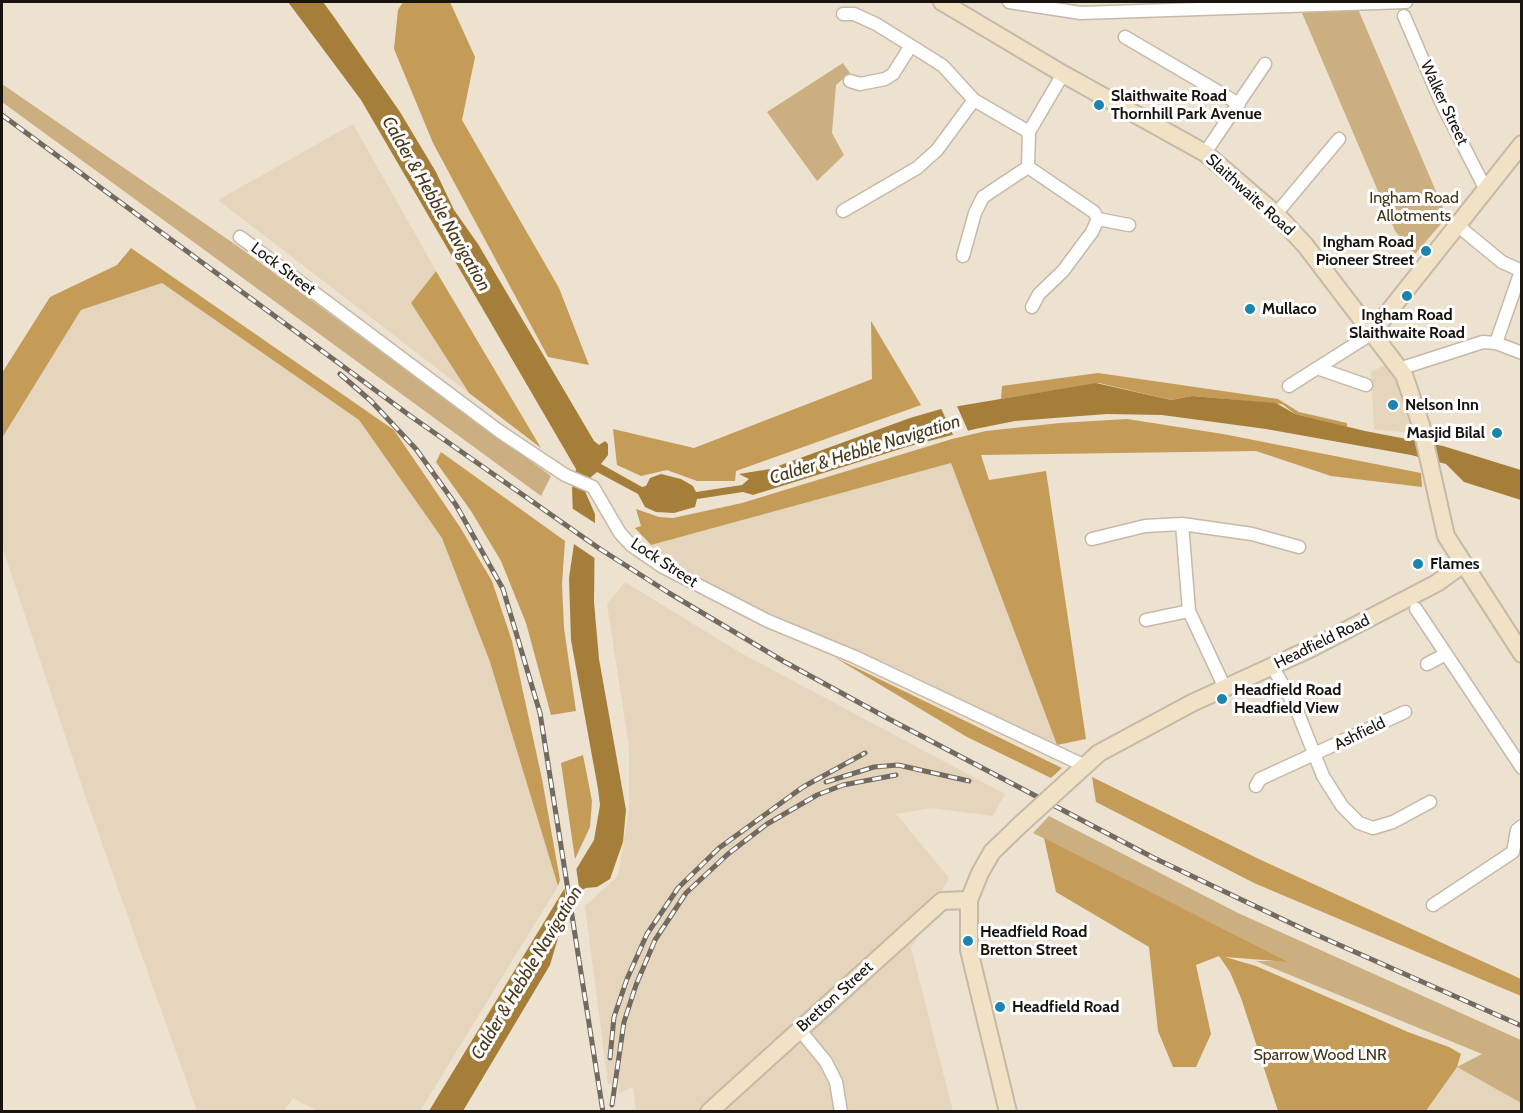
<!DOCTYPE html>
<html>
<head>
<meta charset="utf-8">
<style>
	body { margin:0 }
	#map { position:relative; width:1523px; height:1113px; overflow:hidden; background:#ede1cf; font-family:Cabin,sans-serif }
	canvas { display:block }
	.frame { position:absolute; inset:0; border:3px solid #18140d; pointer-events:none }
</style>
</head>
<body>
<div id="map">
<canvas width="1523" height="1113"></canvas>
<div class="frame"></div>
</div>
<script>
const ctx = document.querySelector('canvas').getContext('2d');
ctx.lineJoin = 'round';
function paint(path, color) { ctx.fillStyle = color; ctx.fill(path, 'evenodd'); }
const toPath = rows => new Path2D(rows.map(r => 'M' + r).join(''));
function stroke(path, color, width, dash) { ctx.strokeStyle = color; ctx.lineWidth = width; ctx.lineCap = dash ? 'butt' : 'round'; ctx.setLineDash(dash || []); ctx.stroke(path); }
function write(font, color, halo, rows, align = 'center') {
  ctx.font = font + ' Cabin,sans-serif'; ctx.lineWidth = 6; ctx.setLineDash([]); ctx.textBaseline = 'middle'; ctx.strokeStyle = halo; ctx.fillStyle = color; for (const [text, x, y, turn = 0] of rows) {
    ctx.save(); ctx.translate(x, y); ctx.rotate((+turn || 0) * Math.PI / 180); ctx.textAlign = isNaN(turn) ? turn : align; if (halo) ctx.strokeText(text, 0, 0); ctx.fillText(text, 0, 0); ctx.restore();
  }
}
paint(toPath([
	[353,124,436,271,411,303,469,393,218,200],
	[162,283,359,420,442,537,490,662,558,886,420,1111,318,1111,293,1098,284,1111,197,1111,87,801,2,546,2,438,81,310],
	[1385,365,1399,383,1413,433,1374,429,1371,372],
	[951,463,1057,745,742,603,657,556,651,545],
	[625,582,739,652,1005,794,993,816,931,808,896,814,949,878,911,948,953,1111,636,1111,633,1087,619,1093,618,1085,608,1084,585,906,618,876,629,809,629,747,607,604],
	[1457,1067,1521,1103,1521,1111,1426,1112]
]), '#e4d5bc');
paint(toPath([
	[1358,9,1447,217,1415,254,1395,231,1302,13],
	[843,63,850,73,836,85,832,133,844,155,817,181,767,112],
	[2,84,236,245,551,476,541,496,2,102],
	[1049,816,1238,913,1521,1040,1521,1103,1457,1067,1482,1054,1256,961,1287,961,1033,833]
]), '#ccaf81');
paint(toPath([
	[403,2,450,2,475,57,462,120,559,288,589,365,548,357,433,143,394,49,398,10],
	[131,248,394,430,460,527,492,581,512,641,542,779,560,880,558,886,490,662,442,538,359,420,162,283,81,310,2,438,2,373,50,297,117,265],
	[436,271,541,448,469,393,411,303],
	[871,321,921,405,736,471,735,481,697,481,667,470,641,476,617,465,613,429,694,448,872,379],
	[1098,373,1278,399,1299,412,1347,423,1347,427,1295,414,1282,404,1192,396,1171,400,1099,383,1001,399,1002,386],
	[1127,419,1223,434,1421,473,1422,487,1331,476,1256,451,981,455,989,480,1046,471,1086,739,1057,745,951,463,651,545,635,528,641,526,636,509,659,517,673,518,742,503,952,439,986,431,1060,423],
	[441,452,565,541,562,584,564,628,576,711,551,715,526,623,501,561,471,511,436,462],
	[834,657,1062,768,1051,778,967,737],
	[583,755,592,801,590,827,575,859,561,763],
	[1092,777,1261,860,1521,979,1521,996,1254,883,1096,802],
	[1044,838,1289,962,1225,957,1256,966,1408,1032,1449,1047,1461,1054,1457,1067,1426,1111,1278,1111,1241,998,1230,972,1219,956,1196,965,1211,1034,1196,1067,1173,1067,1158,1031,1149,947,1056,892]
]), '#c49c58');
paint(toPath([
	[288,2,323,2,334,17,400,112,436,172,454,210,478,244,594,441,599,445,605,441,608,444,608,455,601,464,642,487,646,486,650,478,661,474,681,479,693,486,696,492,742,485,749,479,739,474,770,469,910,418,941,409,1096,383,1171,400,1192,396,1276,403,1295,414,1365,431,1443,446,1521,470,1521,500,1464,482,1446,464,1411,455,1266,429,1162,415,1107,414,1015,421,975,429,910,446,753,495,743,492,697,499,695,507,674,513,656,512,645,507,638,494,597,472,590,478,584,489,595,514,594,602,599,659,626,810,623,842,610,879,597,887,586,888,578,892,567,908,550,965,463,1111,429,1111,594,840,600,805,598,789,571,640,569,578,574,544,572,489,576,469,361,100]
]), '#a57f3a');
paint(toPath([
	[956,404,969,433,954,437,940,406],
	[570,507,598,525,596,559,571,542],
	[576,867,580,894,568,914,564,887]
]), '#ede1cf');
const street = toPath([
	[1009,2,1081,13,1406,2],
	[843,14,854,14,876,24,929,57,943,66,974,100,1029,132],
	[1404,16,1441,102,1486,190],
	[1125,37,1239,104],
	[850,81,860,84,885,79,893,74,910,47],
	[1205,153,1265,64],
	[1028,167,1094,212,1098,219,1092,232,1063,271,1039,294,1032,307],
	[843,211,917,168,937,150,974,100],
	[1276,214,1339,139],
	[1098,219,1129,225],
	[1457,225,1502,262,1522,271],
	[240,237,499,431,565,475,593,487,620,533,631,545,663,567,768,621,855,657,1083,765],
	[963,256,975,213,983,197,1028,167,1029,132,1063,74],
	[1496,343,1521,271],
	[1317,368,1366,385],
	[1399,369,1483,342,1496,343,1522,353],
	[1289,386,1371,334],
	[1182,524,1189,611,1225,688],
	[1092,539,1145,526,1182,524,1252,534,1299,547],
	[1416,609,1522,768],
	[1146,620,1189,611],
	[1427,664,1446,654],
	[1272,666,1296,708,1323,776,1342,806,1359,823,1373,828,1393,822,1430,802],
	[1256,786,1260,779,1405,712],
	[1433,905,1513,852,1517,830,1522,826],
	[799,1029,826,1062,836,1082,841,1112]
]);
const secondary = toPath([
	[942,2,1063,74,1205,153,1276,214,1305,245,1404,375,1421,425,1446,536,1522,654],
	[1371,334,1522,144],
	[1066,783,1099,753,1192,703,1312,648,1437,583,1462,565],
	[709,1112,942,901,969,900],
	[1008,1112,969,950,969,900,980,873,992,852,1021,824]
]);
stroke(street, '#c5baa8', 15);
stroke(secondary, '#c5baa8', 20);
stroke(street, '#fff', 12);
stroke(secondary, '#f1e2c6', 16);
const rail = toPath([
	[2,115,409,415,600,549,669,593,783,661,889,719,1154,858,1301,928,1522,1026],
	[340,374,371,401,416,449,456,505,503,589,540,713,603,1112],
	[826,782,874,767,898,765,969,781],
	[610,1058,614,1017,627,979,647,934,678,888,719,848,803,787,865,753],
	[612,1105,624,1022,636,985,655,940,686,893,728,854,767,824,817,795,843,785,896,775]
]);
stroke(rail, '#726a5f', 5);
stroke(rail, '#fff', 3, [9]);
const secondaryBridge = toPath([
	[1021,824,1066,783]
]);
stroke(secondaryBridge, '#c5baa8', 20, []);
stroke(secondaryBridge, '#f1e2c6', 16);
for (const [x, y, r, color] of [
	[1099,105,6,"#1b85ae"],
	[1426,251,6,"#1b85ae"],
	[1407,296,6,"#1b85ae"],
	[1250,309,6,"#1b85ae"],
	[1393,405,6,"#1b85ae"],
	[1497,433,6,"#1b85ae"],
	[1418,564,6,"#1b85ae"],
	[1222,699,6,"#1b85ae"],
	[968,941,6,"#1b85ae"],
	[1000,1007,6,"#1b85ae"]
]) { const dot = new Path2D(); dot.arc(x, y, r, 0, 2 * Math.PI); ctx.fillStyle = color; ctx.fill(dot); stroke(dot, '#fff', 2); }
write('bold 16px', '#18140d', '#fff', [
	["Slaithwaite Road",1111,96],
	["Thornhill Park Avenue",1111,114],
	["Ingham Road",1414,242,"right"],
	["Pioneer Street",1414,260,"right"],
	["Mullaco",1262,309],
	["Ingham Road",1407,315,"center"],
	["Slaithwaite Road",1407,333,"center"],
	["Nelson Inn",1405,405],
	["Masjid Bilal",1485,433,"right"],
	["Flames",1430,564],
	["Headfield Road",1234,690],
	["Headfield View",1234,708],
	["Headfield Road",980,932],
	["Bretton Street",980,950],
	["Headfield Road",1012,1007]
], 'left');
write('16px', '#18140d', '#fff', [
	["Walker Street",1444,103,65],
	["Slaithwaite Road",1250,195,42],
	["Lock Street",283,269,37],
	["Lock Street",664,563,33],
	["Headfield Road",1322,642,-26],
	["Ashfield",1360,734,-26],
	["Bretton Street",835,997,-42]
]);
write('16px', '#423113', '#fff', [
	["Ingham Road",1414,198],
	["Allotments",1414,216],
	["Sparrow Wood LNR",1320,1055]
]);
write('italic 18px', '#483718', '#fff', [
	["Calder & Hebble Navigation",436,204,60],
	["Calder & Hebble Navigation",865,450,-17],
	["Calder & Hebble Navigation",527,973,-59]
]);
</script>
</body>
</html>
